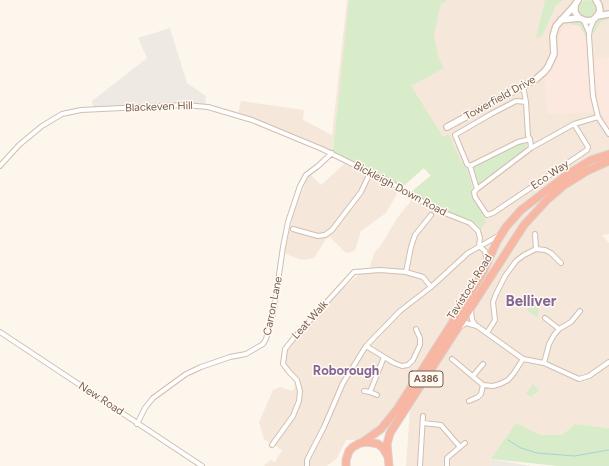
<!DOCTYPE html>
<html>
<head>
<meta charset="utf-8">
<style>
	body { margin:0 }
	canvas { display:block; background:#fdf6ec }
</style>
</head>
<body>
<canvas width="609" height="466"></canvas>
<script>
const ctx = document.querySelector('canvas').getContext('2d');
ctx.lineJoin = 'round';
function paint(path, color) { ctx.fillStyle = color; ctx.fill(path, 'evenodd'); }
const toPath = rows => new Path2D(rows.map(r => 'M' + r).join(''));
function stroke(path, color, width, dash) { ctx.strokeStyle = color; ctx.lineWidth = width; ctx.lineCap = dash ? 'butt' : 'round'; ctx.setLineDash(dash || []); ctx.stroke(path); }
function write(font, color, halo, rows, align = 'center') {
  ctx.font = font + ' Figtree,sans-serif'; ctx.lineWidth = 3; ctx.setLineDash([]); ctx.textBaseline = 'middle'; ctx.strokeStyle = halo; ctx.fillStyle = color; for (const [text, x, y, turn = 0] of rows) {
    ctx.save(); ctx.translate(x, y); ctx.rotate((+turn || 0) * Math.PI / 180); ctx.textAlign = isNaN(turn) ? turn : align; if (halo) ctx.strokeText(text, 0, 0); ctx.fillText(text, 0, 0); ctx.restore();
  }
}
paint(toPath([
	[347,0,609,0,609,234,602,235,609,243,609,428,575,424,562,435,540,435,491,459,490,466,406,466,410,410,399,400,386,419,363,437,355,440,346,440,337,458,327,466,264,466,270,460,275,462,282,450,264,439,259,422,273,390,280,387,293,391,299,379,291,373,284,364,287,350,338,293,359,274,368,273,374,253,381,245,398,217,410,202,411,192,431,175,423,168,401,189,330,151,286,131,238,114,241,101,304,110,303,120,332,135],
	[344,164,373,177,398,192,386,213,361,231,355,250,351,252,347,253,344,251,330,237,326,239,314,258,301,260,286,254,285,249,295,209,307,178,311,175,321,185]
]), '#f5e8da');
paint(toPath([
	[574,25,581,28,585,37,589,96,593,112,547,114,545,78,550,72,556,61,559,52,559,37,561,32,564,28],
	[609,57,609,128,600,112,596,84,595,59]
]), '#fde8e0');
paint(toPath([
	[170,28,187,83,206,96,205,104,182,103,93,108,92,101,147,58,138,38],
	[491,459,531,466,490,466]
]), '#efe9e4');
paint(toPath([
	'578 9a9 9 0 1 1 18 0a9 9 0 1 1-18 0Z',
	[349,0,446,0,446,1,441,4,434,34,438,57,444,68,411,86,443,137,449,134,460,160,467,168,474,192,486,222,480,230,475,226,411,192,431,176,424,168,402,187,333,152],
	[545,0,564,0,556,5,542,36,536,38],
	[608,16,609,19,601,22,593,34,592,27,596,21,600,18],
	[569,20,578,21,585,27,587,32,587,39,580,26,570,24],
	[522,142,526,144,527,149,478,184,473,166,478,164],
	[534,303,539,310,537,318,527,310],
	[533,384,539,390,531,397,526,393],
	[516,423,540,435,562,435,575,424,609,428,609,466,558,466,491,459]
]), '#d8ecc9');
stroke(toPath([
	[508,440,521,448,537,453,574,456,609,450]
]), '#a5d3da', 1);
const street = toPath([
	[594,19,590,29,589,36,593,96,598,117,609,134],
	[584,21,589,33],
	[523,86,526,102],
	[574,124,588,147,587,150,499,209,493,213,487,215,475,197,474,192,477,189,531,148,574,124,598,117],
	[0,166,19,145,42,126,62,114,81,110,184,105,208,107,252,120,322,149,391,183,437,210,470,223,478,231,480,238,479,246],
	[470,166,518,142,530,139],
	[477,189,470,166,467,164,455,135,491,114,516,101,526,102,528,136,530,139,531,148],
	[293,229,318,236,325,235,332,230,361,192,370,173],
	[535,234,536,249],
	[479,246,485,251,487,260],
	[406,272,411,247,415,235,431,215],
	[471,310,472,320,476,326],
	[545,318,559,329],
	[460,327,466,323,477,326,523,359,544,363,579,379,589,376,609,362],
	[0,332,202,466],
	[487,333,495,320,493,302,496,294,505,276,516,261,524,255,536,249,545,250,551,253,561,263],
	[366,346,394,363,402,366,408,365,413,360,420,345,420,338,416,329],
	[452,359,483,385,493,386,500,384,508,380,514,373,523,359],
	[544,363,549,344,554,335,559,329,571,322,580,311],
	[473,376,483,364],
	[364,391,370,392],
	[377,395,370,392,384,357],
	[469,401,478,397,481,394,483,385],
	[423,423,441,425,460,447,447,458,447,466],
	[137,424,145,408,153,398,186,374,201,367,230,357,246,354,263,344,266,339,274,309,283,247,288,222,300,186,306,175,318,166,332,153],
	[272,445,293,416,299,401,300,391,297,380,290,373,283,364,285,349,293,339,354,272,380,270,406,272,423,277,431,287],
	[460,447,465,443],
	[307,466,307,460,324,427,343,383,366,346,400,311,431,287,468,253,498,236],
	[420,466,423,416]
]);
const secondary = toPath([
	[578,0,575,5,575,12,579,18,587,21,593,20,597,16,600,11,599,5,596,0],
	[597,16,609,14],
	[561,20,579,18],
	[447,127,536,79,544,72,548,67,554,54,553,36,556,26,575,5]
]);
const highway = toPath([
	[363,442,381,429,398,408,470,295,484,270,497,241,506,227,521,210,568,174,591,160,609,154],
	[346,466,346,460,349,451,353,447,360,443,368,442,378,444,383,448,387,455],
	[389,466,387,444,390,433,524,225,548,199,563,186,587,171,609,161]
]);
stroke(street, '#d1beb0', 6);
stroke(secondary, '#d6c0b0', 8);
stroke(highway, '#dad1cd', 9);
stroke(street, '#fff', 4);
stroke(secondary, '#fff', 5.5);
stroke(highway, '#f7b7a3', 7);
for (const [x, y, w] of [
	[426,379,34]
]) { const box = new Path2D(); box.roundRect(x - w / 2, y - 8, w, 16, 3); ctx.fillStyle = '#fffaf3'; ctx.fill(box); stroke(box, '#7a5c4d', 1); }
write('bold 10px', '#7a5c4d', null, [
	["A386",426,379]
]);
write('11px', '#7a5c4d', '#fffaf3', [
	["Towerfield Drive",500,98,-29],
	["Blackeven Hill",159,107,-2],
	["Eco Way",550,175,-34],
	["Bickleigh Down Road",400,189,28],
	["Tavistock Road",470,287,-58],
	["Carron Lane",273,306,-79],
	["Leat Walk",310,320,-48],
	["New Road",101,399,33]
]);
write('bold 13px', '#846695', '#fffaf3', [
	["Roborough",346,371]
]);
write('bold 15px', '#846695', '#fffaf3', [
	["Belliver",531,302]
]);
</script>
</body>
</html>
